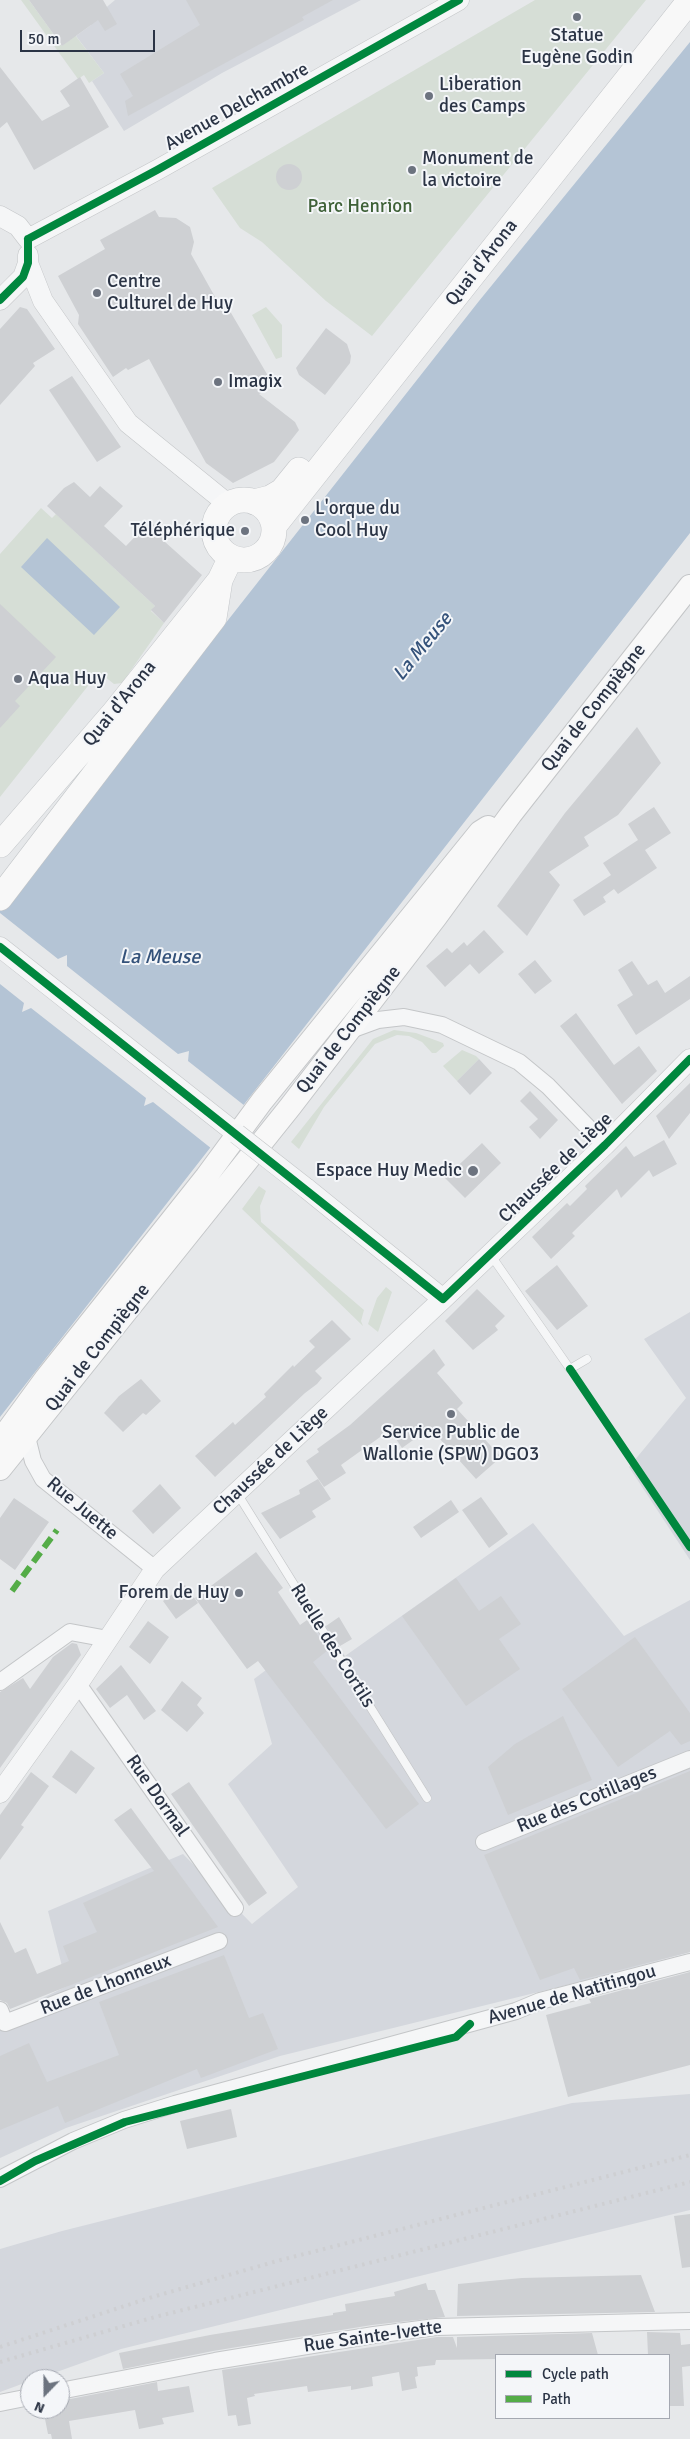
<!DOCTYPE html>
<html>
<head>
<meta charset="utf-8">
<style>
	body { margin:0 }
	#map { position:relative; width:690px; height:2439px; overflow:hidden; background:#e6e8ea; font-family:Signika,sans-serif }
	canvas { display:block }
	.legend { position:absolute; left:495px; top:2354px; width:175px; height:65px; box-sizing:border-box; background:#f4f6f9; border:1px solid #a4a8b1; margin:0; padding:6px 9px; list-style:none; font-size:15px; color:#2b3445 }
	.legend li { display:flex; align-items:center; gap:10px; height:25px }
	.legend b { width:25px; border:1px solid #a4a8b1 }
	.north { position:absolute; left:20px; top:2369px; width:50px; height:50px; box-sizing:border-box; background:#f4f6f9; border:1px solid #a4a8b1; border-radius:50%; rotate:202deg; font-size:14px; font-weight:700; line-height:20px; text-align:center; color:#2b3445 }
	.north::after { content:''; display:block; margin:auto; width:18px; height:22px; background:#6c737f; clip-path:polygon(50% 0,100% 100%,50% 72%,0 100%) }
	.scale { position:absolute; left:20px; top:30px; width:135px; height:22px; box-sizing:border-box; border:2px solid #2b3445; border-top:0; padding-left:6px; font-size:15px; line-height:18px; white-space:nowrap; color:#2b3445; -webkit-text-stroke:4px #f4f6f9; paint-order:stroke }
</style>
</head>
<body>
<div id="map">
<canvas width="690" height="2439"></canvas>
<ul class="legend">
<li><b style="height:6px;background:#00873e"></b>Cycle path</li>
<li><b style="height:6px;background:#54ac47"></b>Path</li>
</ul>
<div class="north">N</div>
<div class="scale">50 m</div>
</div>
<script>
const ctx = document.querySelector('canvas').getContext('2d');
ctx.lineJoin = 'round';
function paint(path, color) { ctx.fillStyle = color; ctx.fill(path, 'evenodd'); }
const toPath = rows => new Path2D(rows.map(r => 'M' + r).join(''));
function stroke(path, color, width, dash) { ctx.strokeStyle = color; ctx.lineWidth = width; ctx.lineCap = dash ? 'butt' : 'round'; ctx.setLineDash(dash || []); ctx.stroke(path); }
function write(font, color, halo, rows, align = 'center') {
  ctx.font = font + ' Signika,sans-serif'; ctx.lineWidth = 4; ctx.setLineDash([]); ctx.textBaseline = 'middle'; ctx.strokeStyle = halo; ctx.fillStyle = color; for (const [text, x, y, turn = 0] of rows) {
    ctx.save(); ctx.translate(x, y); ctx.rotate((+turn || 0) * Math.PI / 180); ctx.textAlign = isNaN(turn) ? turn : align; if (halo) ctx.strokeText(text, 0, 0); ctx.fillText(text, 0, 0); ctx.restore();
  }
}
paint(toPath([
	[115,0,361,0,222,73,124,131,92,81,104,73,76,36,91,25,89,22],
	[690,1312,690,1560,629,1467,686,1398,644,1339],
	[533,1523,624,1636,690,1600,690,1952,579,1982,280,2056,66,2128,0,2158,0,2019,67,1986,48,1911,183,1854,252,1924,298,1887,228,1784,272,1744,254,1679,326,1625,345,1656],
	[690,2094,690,2210,121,2349,37,2379,30,2379,30,2381,0,2392,0,2249,62,2231,572,2103]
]), '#d4d7dd');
paint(toPath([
	[21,0,29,0,62,46,75,35,104,73,89,83,84,75,78,79],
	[535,0,646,0,372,336,326,301,262,242,240,228,212,188],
	[266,307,282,325,282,357,276,359,252,315],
	[41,508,52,518,56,514,155,606,151,611,164,623,122,683,114,684,99,672,0,797,0,554],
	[394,1030,416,1033,443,1043,444,1046,436,1053,432,1053,422,1042,409,1036,397,1035,375,1044,324,1107,299,1149,291,1142,373,1039],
	[462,1050,476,1056,479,1059,457,1081,443,1066],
	[259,1186,266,1191,260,1206,261,1222,364,1310,361,1321,363,1326,242,1209],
	[386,1287,392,1292,378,1332,368,1324,377,1298]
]), '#d6ded6');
paint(toPath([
	[690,42,690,533,0,1417,0,910,479,301],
	[47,538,120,607,94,635,21,567]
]), '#b4c4d5');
paint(toPath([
	[0,913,58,959,67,955,67,966,178,1054,189,1051,188,1061,245,1106,212,1149,153,1102,144,1106,146,1098,31,1008,22,1012,24,1003,0,984]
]), '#e6e8ea');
paint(toPath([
	[29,0,103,0,117,24,105,31,98,20,62,46],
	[186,0,333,0,302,17,304,20,128,116,125,101,133,96,120,74,200,25],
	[0,67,42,121,70,106,60,91,80,77,109,127,34,170,7,122,0,128],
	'276 177a13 13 0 1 1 26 0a13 13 0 1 1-26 0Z',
	[155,210,159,217,176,218,190,227,194,242,191,254,219,304,224,301,274,386,259,394,295,422,299,430,274,462,233,483,206,463,149,359,128,370,126,368,113,377,78,324,79,315,58,276,105,249,100,240],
	[20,307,27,309,55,349,33,363,35,366,0,405,0,329],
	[326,328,347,344,351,356,350,363,325,395,299,375,296,368],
	[72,376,121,447,97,462,49,390],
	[74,482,90,497,100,486,123,506,104,526,126,546,150,521,168,539,165,542,202,575,164,623,151,610,155,606,47,506,64,488],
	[0,604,56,657,15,701,20,706,0,728],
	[637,727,661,763,618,815,584,837,589,846,549,872,560,885,527,936,497,906,565,813],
	[654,807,671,833,645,850,657,868,618,894,614,889,603,897,606,902,584,916,573,900,611,875,603,863,638,840,628,824],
	[484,930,504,952,479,974,470,964,445,987,426,966,447,948,452,953,464,942,467,946],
	[535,960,552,981,535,994,518,974],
	[632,961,648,985,657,980,665,993,690,976,690,999,636,1035,617,1005,633,995,618,970],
	[576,1013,614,1065,639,1046,657,1071,622,1104,560,1026],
	[479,1059,492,1073,470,1095,457,1081],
	[690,1083,690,1113,669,1139,656,1116],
	[530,1091,558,1120,540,1139,529,1127,538,1119,520,1101],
	[664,1140,677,1164,653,1177,649,1170,621,1198,617,1189,572,1233,575,1236,551,1259,532,1237,567,1203,570,1206,587,1189,585,1186,626,1146,634,1157],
	[482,1143,501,1163,465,1198,445,1178],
	[557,1265,588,1306,557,1330,525,1291],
	[477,1289,505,1316,495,1326,498,1330,473,1350,445,1321],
	[332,1320,351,1339,315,1371,322,1378,317,1384,305,1393,215,1477,195,1456,233,1422,235,1425,266,1397,264,1394,293,1365,294,1367,315,1347,309,1341],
	[434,1349,445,1365,437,1373,463,1403,457,1409,501,1457,476,1479,430,1428,402,1448,390,1430,341,1465,346,1473,324,1487,306,1461,319,1452,317,1449,350,1425],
	[141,1379,161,1401,146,1415,143,1413,123,1432,104,1413,119,1396],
	[318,1479,331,1499,312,1511,316,1517,280,1539,261,1513,300,1494,299,1490],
	[160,1484,181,1508,153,1534,132,1511],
	[481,1497,508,1534,489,1548,462,1510],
	[14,1498,49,1522,15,1570,0,1559,0,1518],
	[451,1500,459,1512,421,1538,413,1527],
	[256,1552,283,1588,278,1592,300,1625,307,1620,328,1650,313,1662,419,1804,386,1829,258,1661,247,1669,195,1598],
	[456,1578,479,1611,501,1596,521,1624,499,1639,520,1669,466,1706,402,1616],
	[185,1585,198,1603,176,1619,163,1601],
	[339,1617,352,1639,340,1646,326,1626],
	[148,1621,169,1637,150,1664,129,1647],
	[635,1637,690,1713,690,1741,681,1745,670,1731,618,1767,562,1689],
	[72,1643,77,1644,81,1655,0,1768,0,1692,23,1678,30,1689,53,1657],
	[121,1665,156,1711,144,1720,127,1695,110,1708,96,1689],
	[182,1681,202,1698,197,1705,204,1713,187,1732,161,1710],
	[563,1716,592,1780,508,1815,488,1767,515,1744],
	[71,1750,95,1768,76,1794,52,1777],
	[690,1771,690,1952,580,1980,574,1968,540,1980,484,1855],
	[31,1772,49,1786,21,1825,24,1827,0,1860,0,1815],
	[189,1782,267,1893,249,1906,171,1794],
	[131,1808,218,1927,10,2009,7,2003,0,2000,0,1922,15,1953,26,1948,37,1974,69,1961,63,1946,97,1932,83,1903,154,1871,114,1820],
	[224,1955,249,2018,263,2013,278,2049,201,2078,197,2069,65,2123,58,2106,0,2130,0,2056,29,2043,47,2082,119,2055,99,2002],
	[690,1972,690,2065,568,2097,546,2015,591,2003,589,1999],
	[231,2109,237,2137,187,2149,180,2121],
	[690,2214,690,2267,682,2268,674,2216],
	[641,2275,655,2312,457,2316,458,2284,522,2278],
	[426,2283,428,2290,435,2290,445,2317,372,2325,213,2351,123,2369,119,2353,210,2335,333,2315,333,2313,346,2311,345,2304,395,2296,394,2292],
	[647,2332,680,2333,681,2345,690,2344,690,2366,682,2367,684,2406,669,2406,669,2355,648,2355],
	[592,2333,598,2355,496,2355,496,2359,436,2360,435,2365,417,2367,418,2376,415,2377,417,2388,402,2391,399,2372,372,2377,373,2386,351,2390,351,2386,308,2392,307,2386,254,2394,255,2396,247,2398,251,2424,238,2426,236,2415,228,2416,222,2370,437,2337,453,2337,457,2348,457,2337],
	[157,2382,158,2391,189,2386,194,2412,162,2418,164,2424,139,2429,135,2410,69,2421,72,2439,52,2439,51,2434,48,2434,43,2409,60,2409,60,2401]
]), '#ced0d3');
const service = toPath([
	[490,1254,570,1369,587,1359],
	[237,1493,427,1798]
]);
const minor = toPath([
	[348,1031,378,1020,404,1017,442,1025,519,1062,548,1086,605,1145],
	[27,1437,33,1461,43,1479,155,1569],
	[0,1682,70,1632,108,1639],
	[78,1684,235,1908],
	[484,1842,690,1759],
	[0,2010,5,2023,219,1941],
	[0,2179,73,2141,124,2120,175,2104,516,2011,540,2001,690,1962],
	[60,2391,215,2361,374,2335,436,2327,690,2321],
	[0,2403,30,2397]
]);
const tertiary = toPath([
	[0,216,18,226,28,239],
	[28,239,157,170,459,0],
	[28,263,43,301,128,423,229,505],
	[0,300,23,277,28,263,28,255],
	[0,947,237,1134],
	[306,1188,443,1299],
	[0,1793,78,1684,155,1569,443,1299,605,1145,690,1059]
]);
const secondary = toPath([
	[0,1441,46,1378,206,1177,262,1101,480,832,488,827],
	[0,1469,290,1107,436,917,511,814,690,586]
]);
const primary = toPath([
	'214 530a30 30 0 1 1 60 0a30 30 0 1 1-60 0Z',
	[254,502,270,498,282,491,299,470],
	[274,526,690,0],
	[0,845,113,714,220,580,231,557],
	[0,898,214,618,220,580]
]);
stroke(service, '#c4c6c8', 9);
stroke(minor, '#c4c6c8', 18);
stroke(tertiary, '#c4c6c8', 21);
stroke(secondary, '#c4c6c8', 24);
stroke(primary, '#c2c5c8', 26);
stroke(service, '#f5f6f7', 8);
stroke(minor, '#f5f6f7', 16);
stroke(tertiary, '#f5f6f7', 20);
stroke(secondary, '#f8f8f8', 22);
stroke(primary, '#f8f8f8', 25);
stroke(toPath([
	[0,2347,149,2298,277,2261,690,2155],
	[0,2362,155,2317,690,2182]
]), '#cecfd2', 4, [2.5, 5]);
const tertiaryBridge = toPath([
	[237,1134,306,1188]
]);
stroke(tertiaryBridge, '#c4c6c8', 21, []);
stroke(tertiaryBridge, '#f5f6f7', 20);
stroke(toPath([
	[12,1591,57,1530]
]), '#54ac47', 6, [12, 6]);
stroke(toPath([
	[28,239,157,170,459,0],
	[0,300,23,277,28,263,28,239],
	[0,947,443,1299,605,1145,690,1059],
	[570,1369,690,1547],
	[0,2181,35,2161,125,2122,456,2037,470,2024]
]), '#00873e', 8);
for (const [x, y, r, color] of [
	[577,17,5,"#6c737f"],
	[429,96,5,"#6c737f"],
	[412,170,5,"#6c737f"],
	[97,293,5,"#6c737f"],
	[218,382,5,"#6c737f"],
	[305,520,5,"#6c737f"],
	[245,531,5,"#6c737f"],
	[18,679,5,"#6c737f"],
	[473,1171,6,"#6c737f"],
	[451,1414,5,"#6c737f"],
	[239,1593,5,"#6c737f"]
]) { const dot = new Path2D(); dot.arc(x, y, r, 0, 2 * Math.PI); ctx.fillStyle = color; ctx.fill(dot); stroke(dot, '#f4f6f9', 2); }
write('19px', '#2b3445', '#f4f6f9', [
	["Statue",577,36,"center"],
	["Eugène Godin",577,58,"center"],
	["Liberation",439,85],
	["des Camps",439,107],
	["Monument de",422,159],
	["la victoire",422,181],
	["Centre",107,282],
	["Culturel de Huy",107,304],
	["Imagix",228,382],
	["L'orque du",315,509],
	["Cool Huy",315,531],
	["Téléphérique",235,531,"right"],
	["Aqua Huy",28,679],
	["Espace Huy Medic",462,1171,"right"],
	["Service Public de",451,1433,"center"],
	["Wallonie (SPW) DGO3",451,1455,"center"],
	["Forem de Huy",229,1593,"right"]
], 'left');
write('19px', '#2b3445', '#f4f6f9', [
	["Avenue Delchambre",237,107,-29],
	["Quai d'Arona",482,263,-52],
	["Quai d'Arona",120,704,-51],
	["Quai de Compiègne",594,708,-52],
	["Quai de Compiègne",349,1030,-52],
	["Chaussée de Liège",556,1168,-44],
	["Quai de Compiègne",98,1348,-52],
	["Chaussée de Liège",271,1461,-43],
	["Rue Juette",82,1509,40],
	["Ruelle des Cortils",332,1646,58],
	["Rue Dormal",157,1796,55],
	["Rue des Cotillages",587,1800,-22],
	["Rue de Lhonneux",106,1985,-21],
	["Avenue de Natitingou",572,1995,-16],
	["Rue Sainte-Ivette",373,2337,-8]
]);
write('19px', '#3f6138', '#f4f6f9', [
	["Parc Henrion",360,207]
]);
write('italic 20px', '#34527a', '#f4f6f9', [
	["La Meuse",423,647,-51],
	["La Meuse",160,958]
]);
</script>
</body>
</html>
